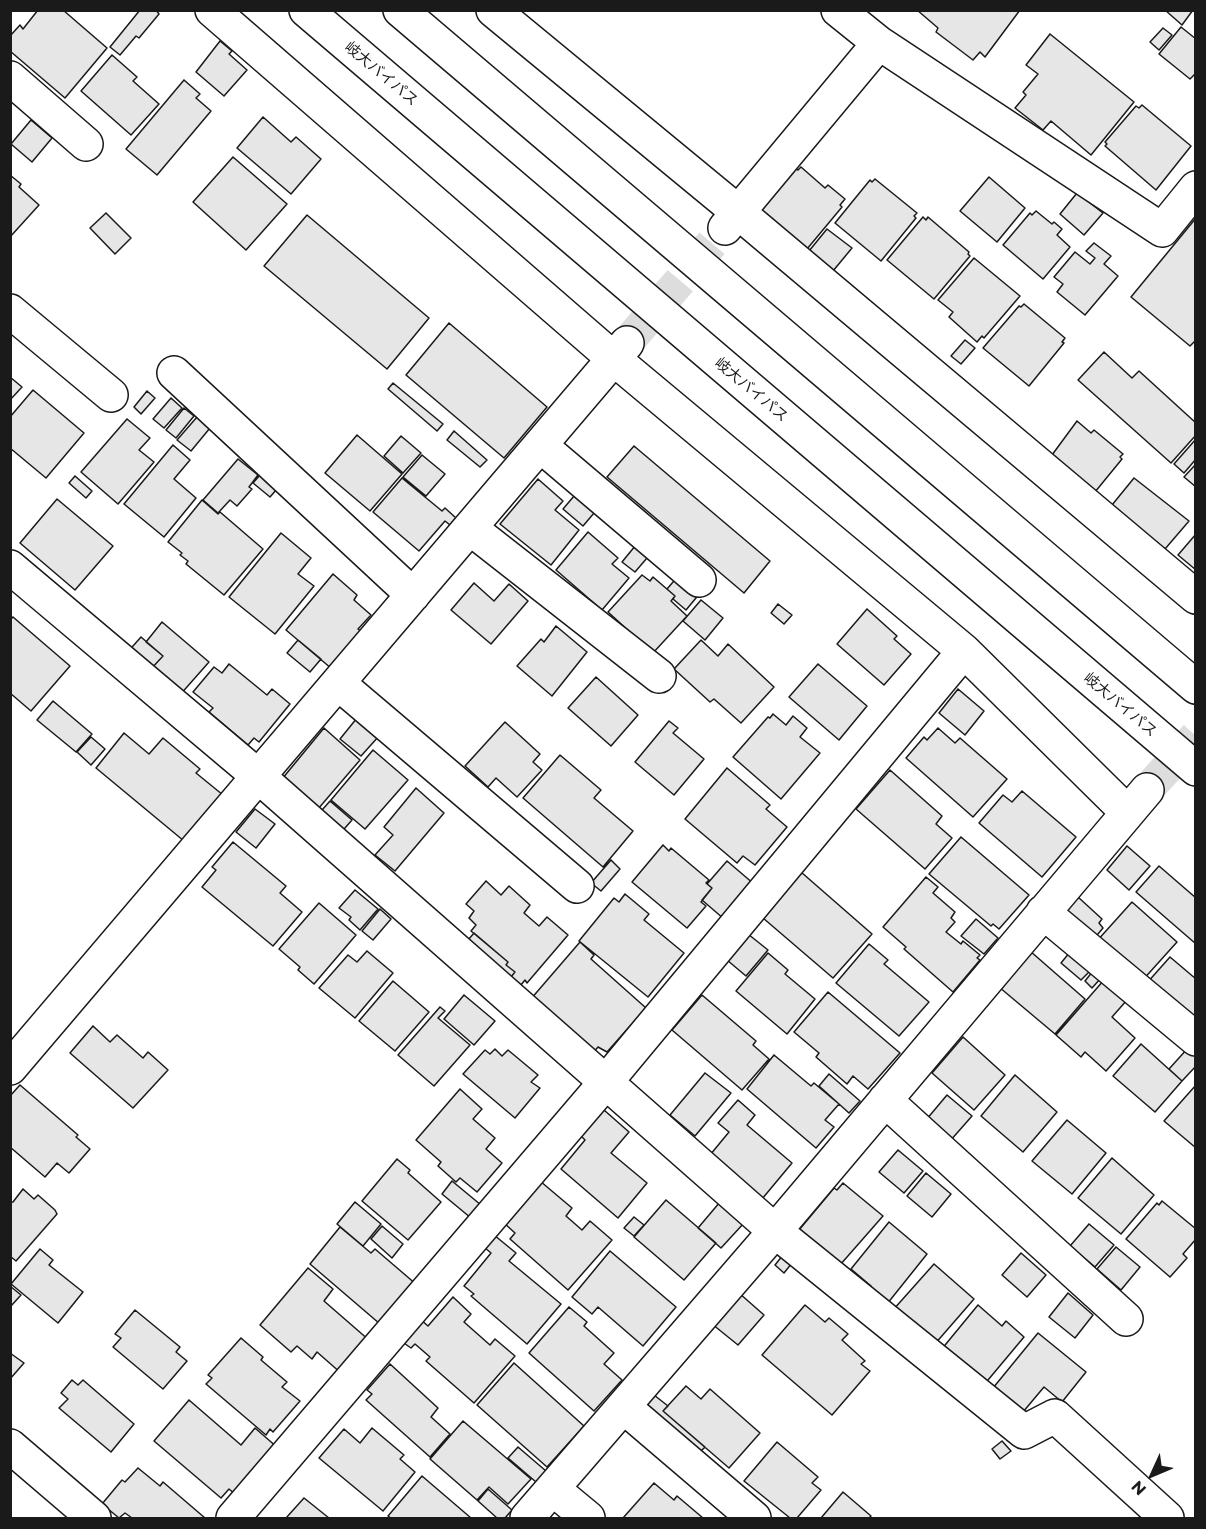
<!DOCTYPE html>
<html>
<head>
<meta charset="utf-8">
<style>
	body { margin:0 }
	#map { position:relative; width:1206px; height:1529px; overflow:hidden; background:#fff; font-family:Montserrat,sans-serif }
	canvas { display:block }
	.frame { position:absolute; inset:0; border:12px solid #1a1a1a; pointer-events:none }
	.north { position:absolute; left:1122px; top:1445px; width:60px; height:60px; -webkit-text-stroke:4px #fff; paint-order:stroke; rotate:226deg; font-size:16px; font-weight:700; line-height:24px; text-align:center; color:#1a1a1a }
	.north::after { content:''; display:block; margin:auto; width:21px; height:27px; background:#1a1a1a; clip-path:polygon(50% 0,100% 100%,50% 72%,0 100%) }
</style>
</head>
<body>
<div id="map">
<canvas width="1206" height="1529"></canvas>
<div class="frame"></div>
<div class="north">N</div>
</div>
<script>
const ctx = document.querySelector('canvas').getContext('2d');
ctx.lineJoin = 'round';
function paint(path, color) { ctx.fillStyle = color; ctx.fill(path, 'evenodd'); }
const toPath = rows => new Path2D(rows.map(r => 'M' + r).join(''));
function stroke(path, color, width, dash) { ctx.strokeStyle = color; ctx.lineWidth = width; ctx.lineCap = dash ? 'butt' : 'round'; ctx.setLineDash(dash || []); ctx.stroke(path); }
function write(font, color, halo, rows, align = 'center') {
  ctx.font = font + ' Montserrat,"Noto Sans JP",sans-serif'; ctx.lineWidth = 4.5; ctx.setLineDash([]); ctx.textBaseline = 'middle'; ctx.strokeStyle = halo; ctx.fillStyle = color; for (const [text, x, y, turn = 0] of rows) {
    ctx.save(); ctx.translate(x, y); ctx.rotate((+turn || 0) * Math.PI / 180); ctx.textAlign = isNaN(turn) ? turn : align; if (halo) ctx.strokeText(text, 0, 0); ctx.fillText(text, 0, 0); ctx.restore();
  }
}
const building = toPath([
	[38,10,63,10,107,48,65,98,10,51,10,36,20,25,23,29,38,10],
	[140,10,156,10,159,14,139,38,136,36,120,55,110,47,140,10],
	[917,10,1020,10,985,57,980,52,973,60,936,32,938,28,917,10],
	[1165,10,1193,10,1182,25,1165,10],
	[1181,27,1196,39,1196,73,1190,79,1159,54,1181,27],
	[1163,28,1172,35,1159,50,1150,42,1163,28],
	[1050,34,1134,102,1091,155,1051,121,1043,130,1015,108,1026,95,1023,92,1038,74,1026,65,1050,34],
	[220,41,232,51,229,54,247,70,224,96,196,72,220,41],
	[112,55,137,77,133,81,159,104,131,135,81,91,112,55],
	[184,80,200,94,196,98,211,111,157,175,126,149,184,80],
	[1142,105,1191,146,1156,190,1105,146,1107,144,1105,142,1136,106,1139,108,1142,105],
	[263,117,291,142,296,137,321,159,291,194,237,148,263,117],
	[31,120,52,138,32,162,11,144,31,120],
	[233,157,287,204,246,250,193,202,233,157],
	[801,167,825,188,828,185,845,199,840,205,842,207,807,249,761,211,796,169,798,170,801,167],
	[10,175,21,184,19,187,39,205,10,237,10,175],
	[989,177,1025,208,997,242,960,211,989,177],
	[875,179,917,213,914,216,916,218,881,261,835,223,870,180,872,182,875,179],
	[1077,193,1103,213,1084,235,1060,214,1077,193],
	[1036,211,1052,224,1054,222,1062,229,1057,235,1070,247,1043,279,1003,245,1030,213,1032,215,1036,211],
	[106,213,131,238,115,254,90,228,106,213],
	[307,215,429,318,387,369,264,266,307,215],
	[923,217,926,220,928,217,969,252,968,254,970,256,934,299,887,260,923,217],
	[1196,218,1196,340,1190,346,1131,297,1196,218],
	[827,229,852,248,833,271,809,251,827,229],
	[1094,243,1111,256,1104,264,1118,276,1085,315,1057,292,1063,284,1054,277,1075,252,1090,264,1095,258,1086,251,1094,243],
	[974,258,1020,296,984,338,982,336,977,342,949,317,953,312,938,300,974,258],
	[1024,304,1065,338,1062,342,1064,343,1029,386,983,348,1019,306,1021,307,1024,304],
	[449,323,547,407,504,458,406,375,449,323],
	[965,340,975,348,961,364,951,356,965,340],
	[1104,352,1132,378,1139,371,1196,423,1196,435,1171,463,1078,380,1104,352],
	[10,377,22,387,10,400,10,377],
	[393,383,443,424,437,431,388,389,393,383],
	[33,390,84,433,46,478,10,448,10,417,33,390],
	[147,391,155,398,141,414,134,407,147,391],
	[171,398,182,408,164,428,153,419,171,398],
	[184,408,194,416,176,438,166,430,184,408],
	[197,417,210,428,191,451,177,440,197,417],
	[127,419,150,438,139,450,154,462,118,504,81,472,127,419],
	[1077,421,1091,433,1094,430,1123,454,1120,457,1122,459,1095,492,1052,455,1077,421],
	[454,431,487,460,480,467,447,440,454,431],
	[357,435,402,474,370,511,325,473,357,435],
	[401,436,421,453,403,473,384,456,401,436],
	[1196,439,1196,459,1184,473,1174,464,1196,439],
	[173,445,190,460,174,479,196,498,164,537,124,504,173,445],
	[634,446,770,561,744,593,607,477,634,446],
	[422,455,445,474,426,496,403,477,422,455],
	[238,459,258,475,249,487,252,489,237,506,230,500,218,513,203,500,238,459],
	[1196,464,1196,487,1184,477,1196,464],
	[260,475,277,489,270,497,253,483,260,475],
	[75,476,92,491,86,498,69,483,75,476],
	[402,478,442,511,445,508,456,518,450,525,445,521,419,551,373,512,402,478],
	[1134,478,1189,521,1165,549,1112,505,1134,478],
	[538,479,563,501,555,510,579,530,551,565,500,524,538,479],
	[580,489,600,506,583,526,563,509,580,489],
	[57,499,113,546,75,590,20,543,57,499],
	[202,500,218,514,220,512,263,549,224,595,186,564,188,561,180,555,182,553,168,542,202,500],
	[588,532,618,558,612,564,629,578,602,610,556,570,588,532],
	[281,533,311,558,298,574,314,586,275,634,229,597,281,533],
	[1196,534,1196,570,1178,555,1196,534],
	[640,540,653,551,635,572,622,562,640,540],
	[333,574,357,595,354,600,371,615,358,629,363,633,332,669,286,630,333,574],
	[680,574,701,592,686,610,673,599,675,596,667,589,680,574],
	[642,575,650,581,653,577,675,596,671,601,687,616,653,653,608,612,642,575],
	[474,583,494,601,509,584,528,601,491,644,451,610,474,583],
	[701,600,723,618,705,640,683,621,701,600],
	[778,604,792,615,784,624,771,613,778,604],
	[867,609,897,636,894,639,911,654,884,685,837,644,867,609],
	[13,617,70,666,31,711,10,693,10,620,13,617],
	[162,622,209,662,179,696,150,670,163,656,146,642,162,622],
	[556,626,587,652,552,696,517,666,541,639,544,642,556,626],
	[141,637,163,656,150,670,125,655,141,637],
	[298,640,321,659,310,672,287,653,298,640],
	[701,640,718,656,728,644,774,687,741,723,714,699,710,702,674,669,701,640],
	[229,664,267,695,272,689,290,704,259,742,254,738,248,745,209,712,213,708,193,692,214,667,222,673,229,664],
	[818,664,867,706,839,740,789,697,818,664],
	[596,677,638,715,611,746,568,708,596,677],
	[958,689,984,711,965,735,939,713,958,689],
	[53,701,92,734,76,752,37,720,53,701],
	[773,714,786,725,793,716,807,728,800,737,820,753,781,799,733,757,768,717,770,718,773,714],
	[357,718,379,736,361,756,340,739,357,718],
	[669,721,678,728,673,733,704,759,674,795,635,762,669,721],
	[505,722,540,754,533,762,542,770,517,797,496,778,488,787,465,766,505,722],
	[324,728,360,760,318,809,282,779,324,728],
	[938,728,955,743,960,738,1007,779,973,817,906,758,924,737,927,740,938,728],
	[124,733,149,754,163,738,200,769,196,773,223,795,184,841,96,768,124,733],
	[91,737,105,749,91,765,77,752,91,737],
	[373,750,408,780,365,829,331,800,373,750],
	[560,755,601,790,594,798,633,831,603,867,523,798,560,755],
	[727,768,770,805,766,809,787,827,755,865,743,856,737,863,685,819,727,768],
	[890,770,942,816,936,824,952,838,925,869,856,809,890,770],
	[416,788,444,813,395,871,375,855,393,835,384,827,416,788],
	[1022,791,1076,837,1042,877,979,823,1003,795,1012,802,1022,791],
	[330,801,352,820,337,837,315,818,330,801],
	[255,809,275,824,256,848,236,832,255,809],
	[961,837,1029,895,999,929,993,924,991,926,929,874,961,837],
	[233,842,286,886,280,893,302,912,273,946,202,887,216,870,212,867,233,842],
	[663,845,669,851,671,848,709,880,706,883,712,888,701,902,706,906,687,928,632,882,663,845],
	[1127,846,1150,866,1129,890,1107,870,1127,846],
	[611,860,620,869,601,891,591,883,611,860],
	[727,861,754,884,724,919,702,900,712,888,707,884,727,861],
	[1159,866,1196,898,1196,944,1136,892,1159,866],
	[801,872,872,934,833,978,763,918,801,872],
	[926,877,938,887,933,893,955,912,951,918,955,922,946,932,961,944,963,941,980,955,977,958,980,960,953,992,904,949,906,947,883,927,926,877],
	[486,881,501,895,509,886,530,905,524,913,539,926,547,917,568,935,527,983,525,980,516,991,506,983,515,972,506,965,508,962,471,931,476,925,469,918,474,911,466,904,486,881],
	[355,890,378,909,360,930,349,920,351,917,339,908,355,890],
	[625,894,649,914,644,920,684,953,648,997,579,941,614,898,619,902,625,894],
	[1078,897,1102,919,1099,923,1103,928,1092,941,1062,915,1078,897],
	[1132,902,1177,942,1141,982,1096,942,1132,902],
	[319,903,356,935,314,984,298,970,300,967,279,949,319,903],
	[380,909,391,919,373,940,362,931,380,909],
	[976,919,998,938,984,954,961,936,976,919],
	[474,933,508,962,506,965,515,972,506,983,463,946,474,933],
	[748,934,768,950,746,976,727,960,748,934],
	[580,942,594,955,591,959,646,1008,607,1052,598,1047,592,1054,530,1000,580,942],
	[869,944,888,960,884,964,929,1002,899,1036,836,983,869,944],
	[367,951,393,973,355,1018,319,988,348,955,357,962,367,951],
	[1030,951,1085,999,1055,1034,999,987,1030,951],
	[1070,952,1091,970,1081,980,1061,963,1070,952],
	[768,953,788,970,785,974,815,999,787,1034,736,991,768,953],
	[1170,957,1196,979,1196,1028,1146,984,1170,957],
	[1093,971,1101,978,1092,988,1085,981,1093,971],
	[1104,980,1127,1000,1112,1017,1135,1038,1106,1071,1085,1052,1081,1057,1056,1035,1104,980],
	[393,981,429,1012,395,1051,359,1021,393,981],
	[828,992,900,1053,868,1089,853,1076,847,1084,816,1057,819,1053,794,1032,828,992],
	[464,995,495,1021,474,1045,444,1019,464,995],
	[702,995,756,1041,753,1045,769,1059,742,1090,672,1030,702,995],
	[440,1007,445,1011,438,1018,470,1045,434,1086,398,1055,440,1007],
	[93,1026,110,1042,117,1035,143,1058,148,1052,168,1070,133,1108,70,1053,93,1026],
	[963,1037,1005,1075,974,1110,932,1073,963,1037],
	[1141,1044,1182,1081,1155,1112,1113,1076,1141,1044],
	[1188,1048,1196,1054,1196,1066,1182,1081,1169,1069,1188,1048],
	[495,1049,502,1056,508,1050,538,1075,531,1082,540,1088,515,1118,463,1074,485,1050,490,1054,495,1049],
	[774,1055,811,1086,814,1083,839,1104,825,1120,834,1127,816,1148,747,1089,774,1055],
	[705,1073,731,1093,695,1136,670,1115,705,1073],
	[829,1074,860,1101,849,1113,819,1086,829,1074],
	[1015,1075,1057,1112,1023,1152,981,1116,1015,1075],
	[20,1085,78,1135,76,1137,90,1149,69,1173,57,1163,45,1177,10,1147,10,1096,20,1085],
	[1196,1085,1196,1148,1164,1121,1196,1085],
	[460,1089,482,1109,473,1119,495,1138,486,1149,502,1163,477,1192,460,1178,456,1182,438,1166,441,1162,416,1140,460,1089],
	[947,1095,972,1116,950,1141,926,1120,947,1095],
	[738,1100,755,1115,747,1125,792,1163,762,1199,710,1155,729,1132,718,1123,738,1100],
	[604,1110,629,1132,611,1153,647,1183,618,1218,561,1169,585,1140,581,1136,604,1110],
	[1067,1120,1106,1153,1072,1194,1032,1161,1067,1120],
	[898,1150,923,1171,904,1193,879,1172,898,1150],
	[1112,1158,1154,1195,1121,1234,1078,1198,1112,1158],
	[397,1159,410,1170,408,1173,441,1202,408,1240,362,1201,397,1159],
	[926,1173,951,1194,932,1217,907,1196,926,1173],
	[452,1181,481,1205,471,1218,442,1194,452,1181],
	[540,1181,572,1208,566,1216,582,1230,590,1221,612,1240,568,1290,510,1239,515,1233,504,1223,540,1181],
	[843,1183,883,1216,840,1265,799,1230,834,1188,837,1190,843,1183],
	[23,1189,34,1199,38,1195,55,1210,57,1214,16,1261,10,1256,10,1202,13,1202,23,1189],
	[666,1200,716,1243,684,1280,634,1237,666,1200],
	[1162,1201,1196,1229,1196,1239,1183,1254,1187,1258,1170,1277,1126,1239,1157,1203,1159,1205,1162,1201],
	[355,1202,381,1224,363,1246,337,1224,355,1202],
	[720,1202,744,1223,721,1248,698,1228,720,1202],
	[634,1217,644,1225,634,1236,624,1228,634,1217],
	[889,1222,927,1254,887,1304,868,1288,871,1286,851,1269,889,1222],
	[1089,1224,1114,1245,1095,1267,1070,1246,1089,1224],
	[382,1226,403,1244,392,1258,371,1239,382,1226],
	[340,1227,371,1253,375,1249,417,1285,380,1324,310,1264,340,1227],
	[494,1235,516,1253,509,1261,561,1304,527,1344,471,1296,474,1294,464,1286,491,1253,484,1247,494,1235],
	[1116,1247,1140,1267,1121,1290,1097,1269,1116,1247],
	[40,1249,53,1260,49,1265,83,1292,58,1323,11,1284,40,1249],
	[787,1250,796,1258,784,1273,775,1265,787,1250],
	[610,1251,676,1307,643,1346,598,1307,592,1314,572,1297,610,1251],
	[1021,1253,1046,1275,1027,1297,1002,1275,1021,1253],
	[934,1264,974,1299,934,1345,893,1310,934,1264],
	[308,1268,333,1289,324,1301,370,1341,342,1374,317,1352,312,1359,297,1346,291,1352,260,1325,308,1268],
	[10,1286,21,1295,11,1306,10,1306,10,1286],
	[739,1293,764,1315,738,1345,712,1324,739,1293],
	[1068,1293,1093,1315,1075,1338,1049,1317,1068,1293],
	[453,1297,471,1314,464,1322,490,1345,495,1339,515,1356,474,1403,426,1361,430,1357,415,1344,411,1348,401,1341,420,1319,428,1326,453,1297],
	[805,1305,825,1322,829,1318,848,1334,842,1340,865,1361,861,1364,870,1371,832,1415,762,1355,805,1305],
	[978,1305,1002,1326,1006,1321,1024,1337,983,1386,941,1350,978,1305],
	[569,1307,587,1322,584,1326,614,1353,604,1364,622,1380,594,1411,529,1353,569,1307],
	[135,1310,180,1347,176,1352,187,1361,163,1389,113,1347,121,1338,115,1334,135,1310],
	[1038,1333,1086,1372,1062,1402,1044,1387,1023,1412,993,1388,1038,1333],
	[241,1338,263,1357,261,1360,287,1382,282,1387,300,1401,273,1432,270,1429,266,1435,206,1384,212,1378,208,1375,241,1338],
	[10,1353,24,1363,10,1379,10,1353],
	[514,1363,584,1426,547,1467,477,1405,514,1363],
	[390,1364,438,1408,431,1417,450,1434,430,1457,366,1400,372,1394,367,1390,390,1364],
	[72,1380,78,1385,83,1380,134,1424,111,1452,59,1408,68,1399,61,1393,72,1380],
	[686,1386,701,1399,710,1389,760,1433,729,1468,663,1411,686,1386],
	[654,1395,668,1406,663,1411,705,1447,699,1453,645,1407,654,1395],
	[189,1400,241,1445,255,1428,278,1448,235,1494,229,1489,221,1498,154,1441,189,1400],
	[463,1421,531,1479,508,1504,489,1487,477,1500,430,1459,463,1421],
	[372,1428,404,1455,400,1459,415,1472,383,1511,319,1458,344,1429,360,1443,372,1428],
	[1002,1441,1011,1451,1000,1459,992,1449,1002,1441],
	[777,1442,818,1477,812,1483,821,1490,797,1518,790,1518,744,1481,777,1442],
	[518,1447,546,1471,536,1482,508,1458,518,1447],
	[138,1468,160,1486,163,1482,205,1518,132,1518,125,1513,119,1518,102,1504,122,1480,125,1482,138,1468],
	[422,1476,471,1518,391,1518,388,1516,422,1476],
	[654,1483,674,1500,677,1496,703,1518,623,1518,654,1483],
	[488,1489,512,1510,505,1518,497,1518,478,1501,488,1489],
	[843,1492,871,1516,869,1518,821,1518,843,1492],
	[304,1498,329,1518,286,1518,304,1498]
]);
paint(building, '#e6e6e6');
stroke(building, '#1a1a1a', 1.5);
stroke(toPath([
	[627,343,725,228],
	[1147,790,1196,736]
]), '#ddd', 33, [33, 16]);
const minor = toPath([
	[212,10,614,359,964,651,1127,812],
	[493,10,738,212,1196,597],
	[879,43,1162,230,1196,188],
	[10,78,86,144],
	[725,228,879,43,838,10],
	[10,311,111,395],
	[174,373,413,595],
	[541,446,699,580],
	[470,528,659,676],
	[10,567,258,776,775,1231,1024,1432,1055,1416,1167,1518],
	[338,683,577,886],
	[1043,912,1196,1039],
	[10,1068,627,343],
	[885,1100,1126,1319],
	[624,1407,754,1518],
	[10,1446,94,1518],
	[553,1489,588,1518],
	[233,1518,605,1083,964,651],
	[527,1518,775,1231,1147,790]
]);
const trunk = toPath([
	[306,10,1196,769],
	[400,10,1196,687]
]);
stroke(minor, '#1a1a1a', 36);
stroke(trunk, '#1a1a1a', 36);
stroke(minor, '#fff', 33);
stroke(trunk, '#fff', 33);
write('15px', '#1a1a1a', '#fff', [
	["岐大バイパス",381,74,40],
	["岐大バイパス",751,390,40],
	["岐大バイパス",1120,705,40]
]);
</script>
</body>
</html>
